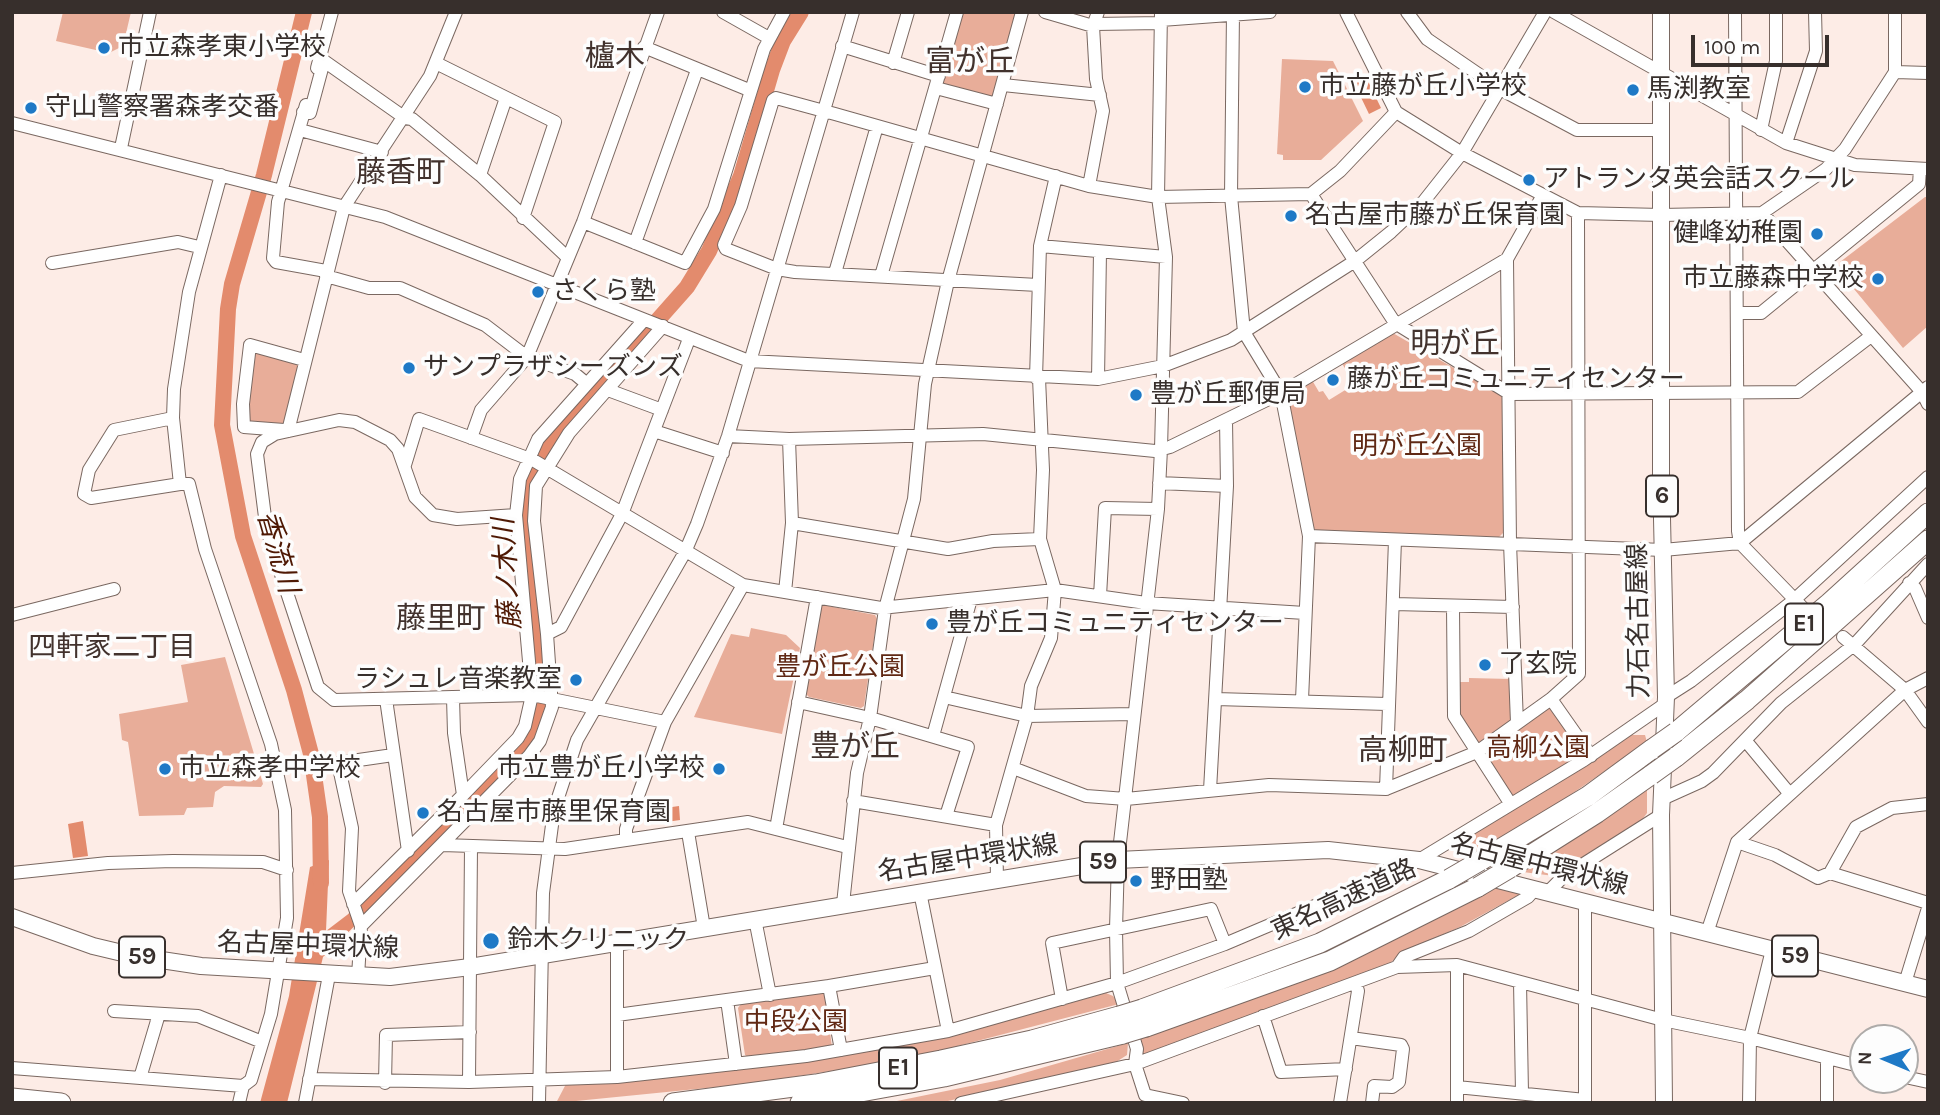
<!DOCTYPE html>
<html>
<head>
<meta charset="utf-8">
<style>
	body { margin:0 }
	#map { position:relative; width:1940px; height:1115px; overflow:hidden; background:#fdece6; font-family:Karla,sans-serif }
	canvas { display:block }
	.frame { position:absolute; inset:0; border:14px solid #372f2c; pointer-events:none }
	.north { position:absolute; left:1849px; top:1024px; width:70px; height:70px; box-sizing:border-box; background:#fdfdfd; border:2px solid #aeaba9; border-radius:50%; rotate:272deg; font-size:19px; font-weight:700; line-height:28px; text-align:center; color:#372f2c }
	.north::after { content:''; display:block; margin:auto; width:24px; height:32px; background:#1e79c6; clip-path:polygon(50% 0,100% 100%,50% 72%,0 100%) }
	.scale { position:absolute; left:1691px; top:35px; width:138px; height:32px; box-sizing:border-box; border:4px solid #372f2c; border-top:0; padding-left:9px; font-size:21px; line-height:24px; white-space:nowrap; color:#372f2c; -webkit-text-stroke:5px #fdfdfd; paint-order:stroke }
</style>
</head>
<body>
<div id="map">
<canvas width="1940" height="1115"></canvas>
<div class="frame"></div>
<div class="north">N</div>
<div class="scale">100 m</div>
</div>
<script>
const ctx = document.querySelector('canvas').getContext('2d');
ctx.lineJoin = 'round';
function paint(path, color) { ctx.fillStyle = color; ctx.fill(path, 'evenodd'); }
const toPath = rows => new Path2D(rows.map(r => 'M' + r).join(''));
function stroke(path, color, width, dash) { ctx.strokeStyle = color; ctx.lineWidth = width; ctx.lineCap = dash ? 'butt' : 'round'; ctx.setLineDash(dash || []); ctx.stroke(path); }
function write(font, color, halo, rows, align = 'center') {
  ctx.font = font + ' Karla,"Noto Sans JP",sans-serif'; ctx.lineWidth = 7; ctx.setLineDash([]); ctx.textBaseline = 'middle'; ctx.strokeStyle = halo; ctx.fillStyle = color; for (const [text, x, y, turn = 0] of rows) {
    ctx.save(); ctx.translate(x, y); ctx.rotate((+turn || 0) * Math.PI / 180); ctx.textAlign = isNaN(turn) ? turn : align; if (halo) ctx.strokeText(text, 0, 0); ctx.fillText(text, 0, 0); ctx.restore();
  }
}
paint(toPath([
	[63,12,131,12,123,46,109,53,56,41],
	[961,12,1016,12,995,95,989,99,944,87,941,82],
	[1282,59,1333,61,1363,121,1321,160,1283,160,1283,155,1277,154],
	[1925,197,1928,197,1928,326,1903,348,1839,271,1840,262],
	[1391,332,1501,395,1504,401,1505,531,1499,537,1316,530,1312,527,1287,393,1312,380,1319,392,1323,391,1329,400,1355,384,1341,362],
	[250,352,297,361,299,366,286,423,281,426,250,425,245,404],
	[823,605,875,615,877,619,864,706,861,708,809,697,806,694,819,608],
	[751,628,786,635,800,648,782,734,694,717,731,634,749,637],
	[225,657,263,784,261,787,224,786,215,792,213,807,187,808,184,815,139,816,128,742,122,740,119,714,188,702,181,665],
	[1469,678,1511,679,1513,718,1482,745,1476,744,1457,715,1458,682,1469,682],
	[1548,706,1552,707,1581,754,1581,758,1514,797,1510,796,1485,752],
	[1630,735,1645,735,1647,742,1560,802,1468,858,1456,854,1459,840],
	[1647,790,1647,813,1642,820,1554,876,1523,872],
	[1498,887,1522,893,1460,927,1402,952,1387,966,1146,1055,1139,1049,1137,1039,1353,957],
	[820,992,825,995,832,1047,749,1058,745,1055,738,1008,741,1004],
	[1106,993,1113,996,1119,1004,908,1059,747,1084,556,1103,566,1084,977,1029],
	[1128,1043,1127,1055,1113,1064,939,1103,887,1103,1000,1080]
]), '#e8ad99');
paint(toPath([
	[1366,77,1381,108,1369,114,1354,83],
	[679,806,680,820,646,825,644,811],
	[83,821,88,856,73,858,68,824],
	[329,860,326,931,368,899,375,906,323,957,287,1103,260,1103,289,996,310,867]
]), '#e38b6d');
stroke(toPath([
	[304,12,264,175,232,284,228,309,222,425,243,536,294,690,311,754,320,817,321,883],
	[356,917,532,744,540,722,543,694,528,513,530,488,538,462,556,435,687,287,709,251,741,176,772,70,783,41,801,12]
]), '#e38b6d', 16);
const minor = toPath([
	[723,12,769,38],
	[1045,12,1093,26],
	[1161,12,1158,197,1166,257,1161,449,1158,509,1118,860,1116,929,1117,983,1137,1049,1135,1064,1145,1095,1183,1103],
	[1233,12,1231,196,1244,332,1281,393,1309,536,1302,700],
	[1346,12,1396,112,1462,153,1578,213,1661,215,1762,213,1826,169,1845,149,1895,72,1895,12],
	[1407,12,1427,39,1500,89,1577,130,1661,130],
	[1554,12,1786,143,1855,165,1928,169],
	[1735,12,1738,531,1740,543,1803,608],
	[1161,20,1270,12],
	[1095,24,1161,23],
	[842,46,939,76],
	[644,47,749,90],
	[436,63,555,122,523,218],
	[893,63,908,12],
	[317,68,332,12],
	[1895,72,1928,73],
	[1003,85,1100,95],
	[936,88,997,104],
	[306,105,278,202,273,258,276,262,326,271],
	[303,112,310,113,324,61,405,118,412,119,480,175,567,257],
	[12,123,385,217,749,361,1098,379,1163,366,1231,340,1355,261,1391,232,1424,201,1462,153,1545,12],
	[300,130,382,152],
	[1761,130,1776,61,1776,12],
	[1786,143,1816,51,1815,12],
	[121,148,150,12],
	[480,175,506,98],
	[1089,186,1103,111,1096,79,1093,26,1098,12],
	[1311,194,1395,323,1510,394,1798,392,1871,336],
	[1762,213,1922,392,1928,404],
	[583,222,685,263,714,209,764,49,784,12],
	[635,243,697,70],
	[1040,246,1166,257],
	[52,263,178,242,199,247],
	[835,273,877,126],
	[326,276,369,288,400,288,485,325,527,357,575,374,587,384],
	[881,276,957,12],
	[1038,285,795,272,777,269,726,249,724,245,741,206,773,100,776,98,835,114,1089,186,1158,197,1311,194,1340,171,1396,112],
	[1737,313,1761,313,1919,184,1920,169],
	[1036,378,1040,246,1056,176],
	[1098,379,1100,252],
	[608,390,662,410],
	[173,418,114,430,89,470,84,494,91,498,180,484],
	[284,430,244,427,243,404,250,345,304,360],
	[288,431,344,207,430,76,456,12],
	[654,431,723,453],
	[728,436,789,439,983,434,1155,451,1170,447,1281,393,1507,259],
	[471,438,481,410,527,357,583,222,658,12],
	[405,465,419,419,533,460,743,585,881,608,1055,590,1146,603,1305,613],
	[1159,483,1227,486],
	[516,515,457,519,433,515,415,497,398,449,390,440,355,422,339,420,275,434,262,442,257,454,266,525,273,550,318,687,334,700,532,695,665,722],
	[792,523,948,549,993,541,1040,539],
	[1309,536,1663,550,1740,543,1928,387],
	[1909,583,1915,588,1928,618],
	[785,592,792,523,789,439],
	[1100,596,1105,508,1158,509],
	[1394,604,1513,607],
	[1453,607,1454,716,1510,803],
	[12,615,114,589],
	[547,634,534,521,536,486,569,433,663,326],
	[1843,637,1905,690,1928,722],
	[944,697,1027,716,1133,714],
	[1666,697,1691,681,1793,601,1928,477],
	[453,698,454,733,463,795],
	[386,699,408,851],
	[1216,699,1387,704],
	[1551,699,1591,756],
	[798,702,870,718,968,747,946,816],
	[1517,723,1510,543,1507,259,1543,195],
	[933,736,971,599],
	[1745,740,1789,793],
	[1013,768,1086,796,1126,799,1269,785,1386,789,1477,752,1551,699,1579,674,1578,213],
	[1386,789,1395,540],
	[1210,790,1227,486,1226,420],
	[1662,799,1702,781,1713,773,1781,703,1855,644,1928,564],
	[853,801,996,825],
	[776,829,817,597],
	[688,832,704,928],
	[626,840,626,829,665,722,743,585],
	[1737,842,1775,855,1818,878,1830,873,1856,827,1892,808,1928,804],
	[442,845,565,849,748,822,847,847],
	[1419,860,1584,760,1665,704],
	[12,873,108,863,173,861,263,862,287,870],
	[1830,873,1928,903],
	[997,880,996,825,1027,716,1031,686,1051,638,1055,590,1040,539,1043,470,1039,378],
	[920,892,948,1031],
	[1547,893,1563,877,1661,815],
	[1585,903,1585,1103],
	[353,904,463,795,518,738,525,726,532,695,516,515,520,479,538,439,644,320],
	[843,904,857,773,870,718,885,609,914,499,925,384,948,281,1022,12],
	[755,919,770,995],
	[361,926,529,756,540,741,552,707,547,634,561,627,622,514,689,339],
	[1707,933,1737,842,1905,690,1928,678],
	[617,941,617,1077],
	[1397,967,1404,957,1469,931,1528,897,1535,889],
	[358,977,361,926,349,891,352,828,338,763,393,755],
	[1520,982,1522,1093],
	[1905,983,1928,908],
	[829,986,841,1050],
	[1062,999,1052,943,1211,909,1225,944],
	[727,1000,736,1064],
	[114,1011,198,1016,262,1042],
	[617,1015,829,986,935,968],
	[1263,1016,1281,1072,1346,1069],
	[1351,1038,1401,1045,1403,1049,1399,1082,1392,1087,1374,1086,1372,1103],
	[12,1068,243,1086,251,1080,271,1014,287,918,285,810,271,744,205,549,189,484,180,484,173,418,174,389,189,292,221,175],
	[1905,1077,1928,1082],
	[140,1078,159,1014],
	[309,1079,469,1082,617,1077,806,1056,948,1031,1117,983,1225,944,1369,883,1408,858],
	[469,1082,471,847],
	[385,1083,386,1035,470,1032],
	[1457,1087,1585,1100],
	[239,1103,243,1086],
	[305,1103,329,975],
	[539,1103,543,893,554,810,577,740,685,552,697,524,728,436,853,12],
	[961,1103,1135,1064,1397,967,1457,965,1663,1020,1750,1038,1863,1067],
	[1340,1103,1358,991,1356,985],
	[1457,1103,1457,965],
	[1749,1103,1750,1038,1772,950],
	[1827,1103,1827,1059]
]);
const major = toPath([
	[1661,12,1661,474,1666,697,1661,815,1664,1103],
	[12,917,93,946,135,956,201,966,390,977,470,967,1118,860,1328,850,1419,860,1928,989]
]);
const highway = toPath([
	[1676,732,1829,603,1928,513],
	[1676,757,1747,700,1928,540],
	[1480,861,1588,796,1652,749],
	[1510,868,1597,813,1651,775],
	[1142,1009,1320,943,1449,879],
	[1146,1027,1330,961,1478,887],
	[12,1098,61,1103],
	[673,1103,816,1084,941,1060,1032,1040,1119,1016],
	[800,1103,944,1077,1123,1034]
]);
stroke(minor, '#7a6861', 14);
stroke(major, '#7a6861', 18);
stroke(highway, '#7a6861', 21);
stroke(minor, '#fff', 12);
stroke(major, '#fff', 16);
stroke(highway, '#fff', 19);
const highwayBridge = toPath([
	[1652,749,1676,732],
	[1651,775,1676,757],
	[1449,879,1480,861],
	[1478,887,1510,868],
	[1119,1016,1142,1009],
	[1123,1034,1146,1027]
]);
stroke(highwayBridge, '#7a6861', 21, []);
stroke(highwayBridge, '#fff', 19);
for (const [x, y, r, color] of [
	[104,48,7,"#1e79c6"],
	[1305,87,7,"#1e79c6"],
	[1633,90,7,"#1e79c6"],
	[31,108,7,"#1e79c6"],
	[1529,180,7,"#1e79c6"],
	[1291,216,7,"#1e79c6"],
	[1817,234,7,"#1e79c6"],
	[1878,279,7,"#1e79c6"],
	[538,292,7,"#1e79c6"],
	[409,368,7,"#1e79c6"],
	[1333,380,7,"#1e79c6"],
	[1136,395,7,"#1e79c6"],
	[932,624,7,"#1e79c6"],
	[1485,665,7,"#1e79c6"],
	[576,680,7,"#1e79c6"],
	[165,769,7,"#1e79c6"],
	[719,769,7,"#1e79c6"],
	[423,813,7,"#1e79c6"],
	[1136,881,7,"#1e79c6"],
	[491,941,9,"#1e79c6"]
]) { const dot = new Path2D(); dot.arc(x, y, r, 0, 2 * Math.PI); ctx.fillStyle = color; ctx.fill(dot); stroke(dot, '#fdfdfd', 2.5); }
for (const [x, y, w] of [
	[1662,496,32],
	[1804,624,38],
	[1103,862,46],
	[1795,956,46],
	[142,957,46],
	[898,1068,38]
]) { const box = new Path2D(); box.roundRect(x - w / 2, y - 20.5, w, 41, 5); ctx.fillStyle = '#fdfdfd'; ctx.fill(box); stroke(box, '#372f2c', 2); }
write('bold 24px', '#372f2c', null, [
	["6",1662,496],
	["E1",1804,624],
	["59",1103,862],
	["59",1795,956],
	["59",142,957],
	["E1",898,1068]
]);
write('26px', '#372f2c', '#fdfdfd', [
	["市立森孝東小学校",118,48],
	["市立藤が丘小学校",1319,87],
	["馬渕教室",1647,90],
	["守山警察署森孝交番",45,108],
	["アトランタ英会話スクール",1543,180],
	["名古屋市藤が丘保育園",1305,216],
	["健峰幼稚園",1803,234,"right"],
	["市立藤森中学校",1864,279,"right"],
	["さくら塾",552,292],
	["サンプラザシーズンズ",423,368],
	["藤が丘コミュニティセンター",1347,380],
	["豊が丘郵便局",1150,395],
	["豊が丘コミュニティセンター",946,624],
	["了玄院",1499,665],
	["ラシュレ音楽教室",562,680,"right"],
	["市立森孝中学校",179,769],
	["市立豊が丘小学校",705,769,"right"],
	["名古屋市藤里保育園",437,813],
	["野田塾",1150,881],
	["鈴木クリニック",507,941]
], 'left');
write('26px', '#602814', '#fdfdfd', [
	["明が丘公園",1417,447],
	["豊が丘公園",840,668],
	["高柳公園",1538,749],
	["中段公園",796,1023]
]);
write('26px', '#372f2c', '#fdfdfd', [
	["力石名古屋線",1639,621,-91],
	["名古屋中環状線",968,859,-9],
	["名古屋中環状線",1539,865,14],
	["東名高速道路",1344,900,-25],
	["名古屋中環状線",308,946,2]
]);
write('italic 28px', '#4e1803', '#fdfdfd', [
	["香流川",277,552,74],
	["藤ノ木川",508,574,-94]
]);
write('28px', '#42322d', '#fdfdfd', [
	["四軒家二丁目",112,648]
]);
write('30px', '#42322d', '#fdfdfd', [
	["櫨木",615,57],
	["富が丘",970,62],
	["藤香町",401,173],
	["明が丘",1455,344],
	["藤里町",441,619],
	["豊が丘",855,747],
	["高柳町",1403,751]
]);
</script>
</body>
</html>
